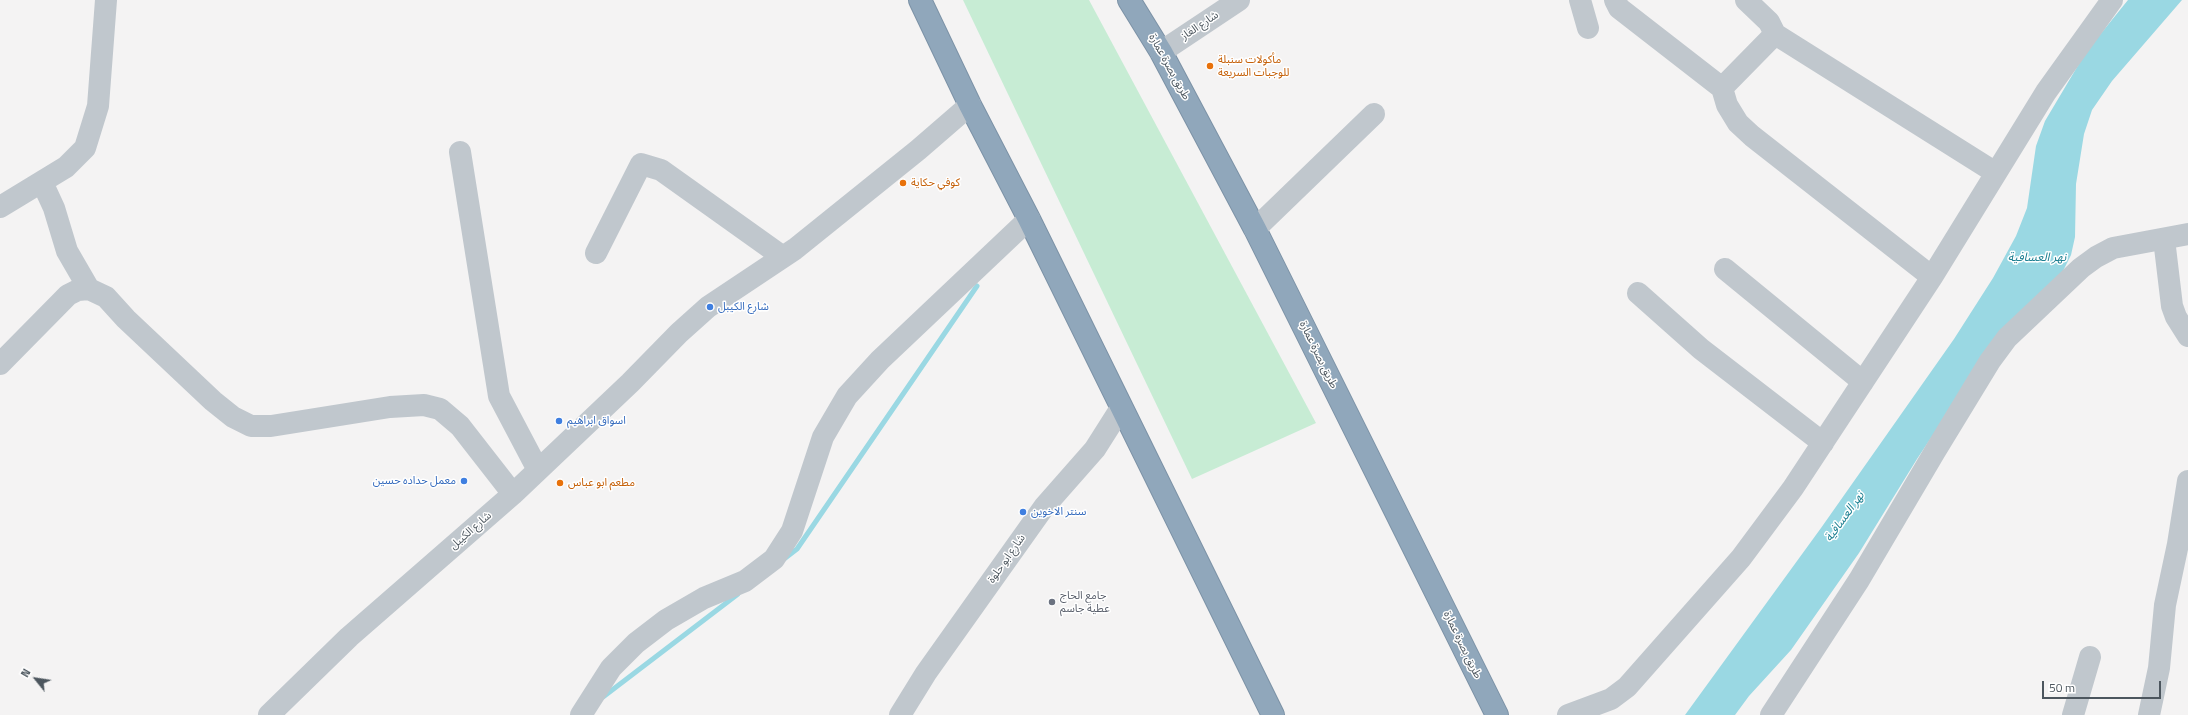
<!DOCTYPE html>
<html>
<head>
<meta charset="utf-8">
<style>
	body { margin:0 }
	#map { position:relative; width:2188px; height:715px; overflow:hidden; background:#f4f3f3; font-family:"Titillium Web",sans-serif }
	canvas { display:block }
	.north { position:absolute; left:16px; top:659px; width:40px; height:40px; -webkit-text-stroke:3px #fff; paint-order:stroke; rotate:300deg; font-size:11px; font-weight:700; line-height:16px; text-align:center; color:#4c565e }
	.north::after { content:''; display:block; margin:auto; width:14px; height:18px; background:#4c565e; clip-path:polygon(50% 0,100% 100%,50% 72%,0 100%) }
	.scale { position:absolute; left:2042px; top:681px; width:119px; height:18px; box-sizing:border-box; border:2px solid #4c565e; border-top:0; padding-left:5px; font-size:12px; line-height:14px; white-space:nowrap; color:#4c565e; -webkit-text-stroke:3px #fff; paint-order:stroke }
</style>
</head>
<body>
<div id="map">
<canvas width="2188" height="715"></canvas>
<div class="north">N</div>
<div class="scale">50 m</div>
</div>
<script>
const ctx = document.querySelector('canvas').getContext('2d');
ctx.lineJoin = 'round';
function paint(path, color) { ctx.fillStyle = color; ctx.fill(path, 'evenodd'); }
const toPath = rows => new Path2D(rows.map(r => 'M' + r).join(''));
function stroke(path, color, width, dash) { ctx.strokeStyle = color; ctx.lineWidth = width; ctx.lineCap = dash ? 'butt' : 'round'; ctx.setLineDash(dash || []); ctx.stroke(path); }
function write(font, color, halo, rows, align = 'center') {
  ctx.font = font + ' "Titillium Web","Noto Sans Arabic",sans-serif'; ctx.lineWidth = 3; ctx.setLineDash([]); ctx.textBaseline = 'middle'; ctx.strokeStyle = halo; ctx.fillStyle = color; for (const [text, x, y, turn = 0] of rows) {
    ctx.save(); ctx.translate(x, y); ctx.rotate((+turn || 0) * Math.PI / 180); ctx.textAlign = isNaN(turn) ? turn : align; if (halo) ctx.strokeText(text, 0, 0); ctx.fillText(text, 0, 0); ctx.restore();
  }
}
paint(toPath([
	[963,0,1089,0,1316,423,1192,479]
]), '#c7ecd4');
paint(toPath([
	[2128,0,2182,0,2112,81,2092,110,2084,134,2076,184,2075,237,2071,255,2062,273,1974,373,1917,459,1859,553,1791,650,1749,696,1735,715,1685,715,1821,528,1954,339,1993,278,2016,236,2027,208,2036,146,2045,121,2086,52]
]), '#9ad8e3');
stroke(toPath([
	[784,559,797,549,977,286],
	[603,697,738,594]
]), '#9ad8e3', 5);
const highway = toPath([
	[920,0,970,105,1029,219,1273,715],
	[1129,0,1161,52,1255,229,1497,715]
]);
stroke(highway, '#7c92a6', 24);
stroke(toPath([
	[1580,0,1588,28],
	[1615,0,1619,8,1722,88,1727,105,1738,123,1752,136,1932,277],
	[1746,0,1769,22,1775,34,1996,173],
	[1161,52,1239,0],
	[1722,88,1775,34],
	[460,152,499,396,538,470],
	[42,182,54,208,67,251,89,289],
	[0,207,66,167,85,148,98,106,106,0],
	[1255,229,1374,114],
	[2164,239,2172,306,2176,317,2188,336],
	[596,253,641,164,661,170,783,257],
	[1725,269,1863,382],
	[1638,293,1701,349,1823,443],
	[0,364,68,295,78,290,89,289,106,297,126,319,213,401,233,417,251,426,271,426,390,407,424,405,440,409,460,426,513,494],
	[269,715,349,637,513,494,630,383,679,333,708,307,795,249,918,150,970,105],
	[581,715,611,668,636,643,666,620,704,598,745,581,774,559,792,531,823,437,847,396,880,360,1029,219],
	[900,715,926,673,1044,507,1095,449,1121,408],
	[1568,715,1611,699,1627,687,1741,558,1793,488,1932,277,2046,92,2112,0],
	[1771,715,1859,580,1934,453,1990,361,2007,338,2081,268,2096,257,2113,248,2188,234],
	[2073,715,2090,657],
	[2149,715,2159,668,2165,605,2178,544,2188,481]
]), '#c0c7cd', 22);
stroke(highway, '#90a7bb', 22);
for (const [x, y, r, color] of [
	[1210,66,4,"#e8710a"],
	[903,183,4,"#e8710a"],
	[710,307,4,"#3f7fe0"],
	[559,421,4,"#3f7fe0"],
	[464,481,4,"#3f7fe0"],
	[560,483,4,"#e8710a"],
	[1023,512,4,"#3f7fe0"],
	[1052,602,4,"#6b7280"]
]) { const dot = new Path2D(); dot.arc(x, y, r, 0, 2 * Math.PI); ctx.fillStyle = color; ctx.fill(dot); stroke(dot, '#fff', 1.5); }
write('11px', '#4c565e', '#fff', [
	["شارع الغاز",1200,26,-34],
	["طريق بصرة عمارة",1169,67,61],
	["طريق بصرة عمارة",1318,355,64],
	["شارع الكيبل",471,531,-41],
	["شارع ابو حلوة",1007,559,-55],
	["طريق بصرة عمارة",1462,645,64]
]);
write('11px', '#c56008', '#fff', [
	["مأكولات سنبلة",1218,60],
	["للوجبات السريعة",1218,73],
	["كوفي حكاية",911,183],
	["مطعم ابو عباس",568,483]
], 'left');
write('11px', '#366cbe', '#fff', [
	["شارع الكيبل",718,307],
	["اسواق ابراهيم",567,421],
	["معمل حداده حسين",456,481,"right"],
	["سنتر الاخوين",1031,512]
], 'left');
write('11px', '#5b616d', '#fff', [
	["جامع الحاج",1060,596],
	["عطية جاسم",1060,609]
], 'left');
write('italic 12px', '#1d7f91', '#fff', [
	["نهر العسافية",2037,258],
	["نهر العسافية",1845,517,-54]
]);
</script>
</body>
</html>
